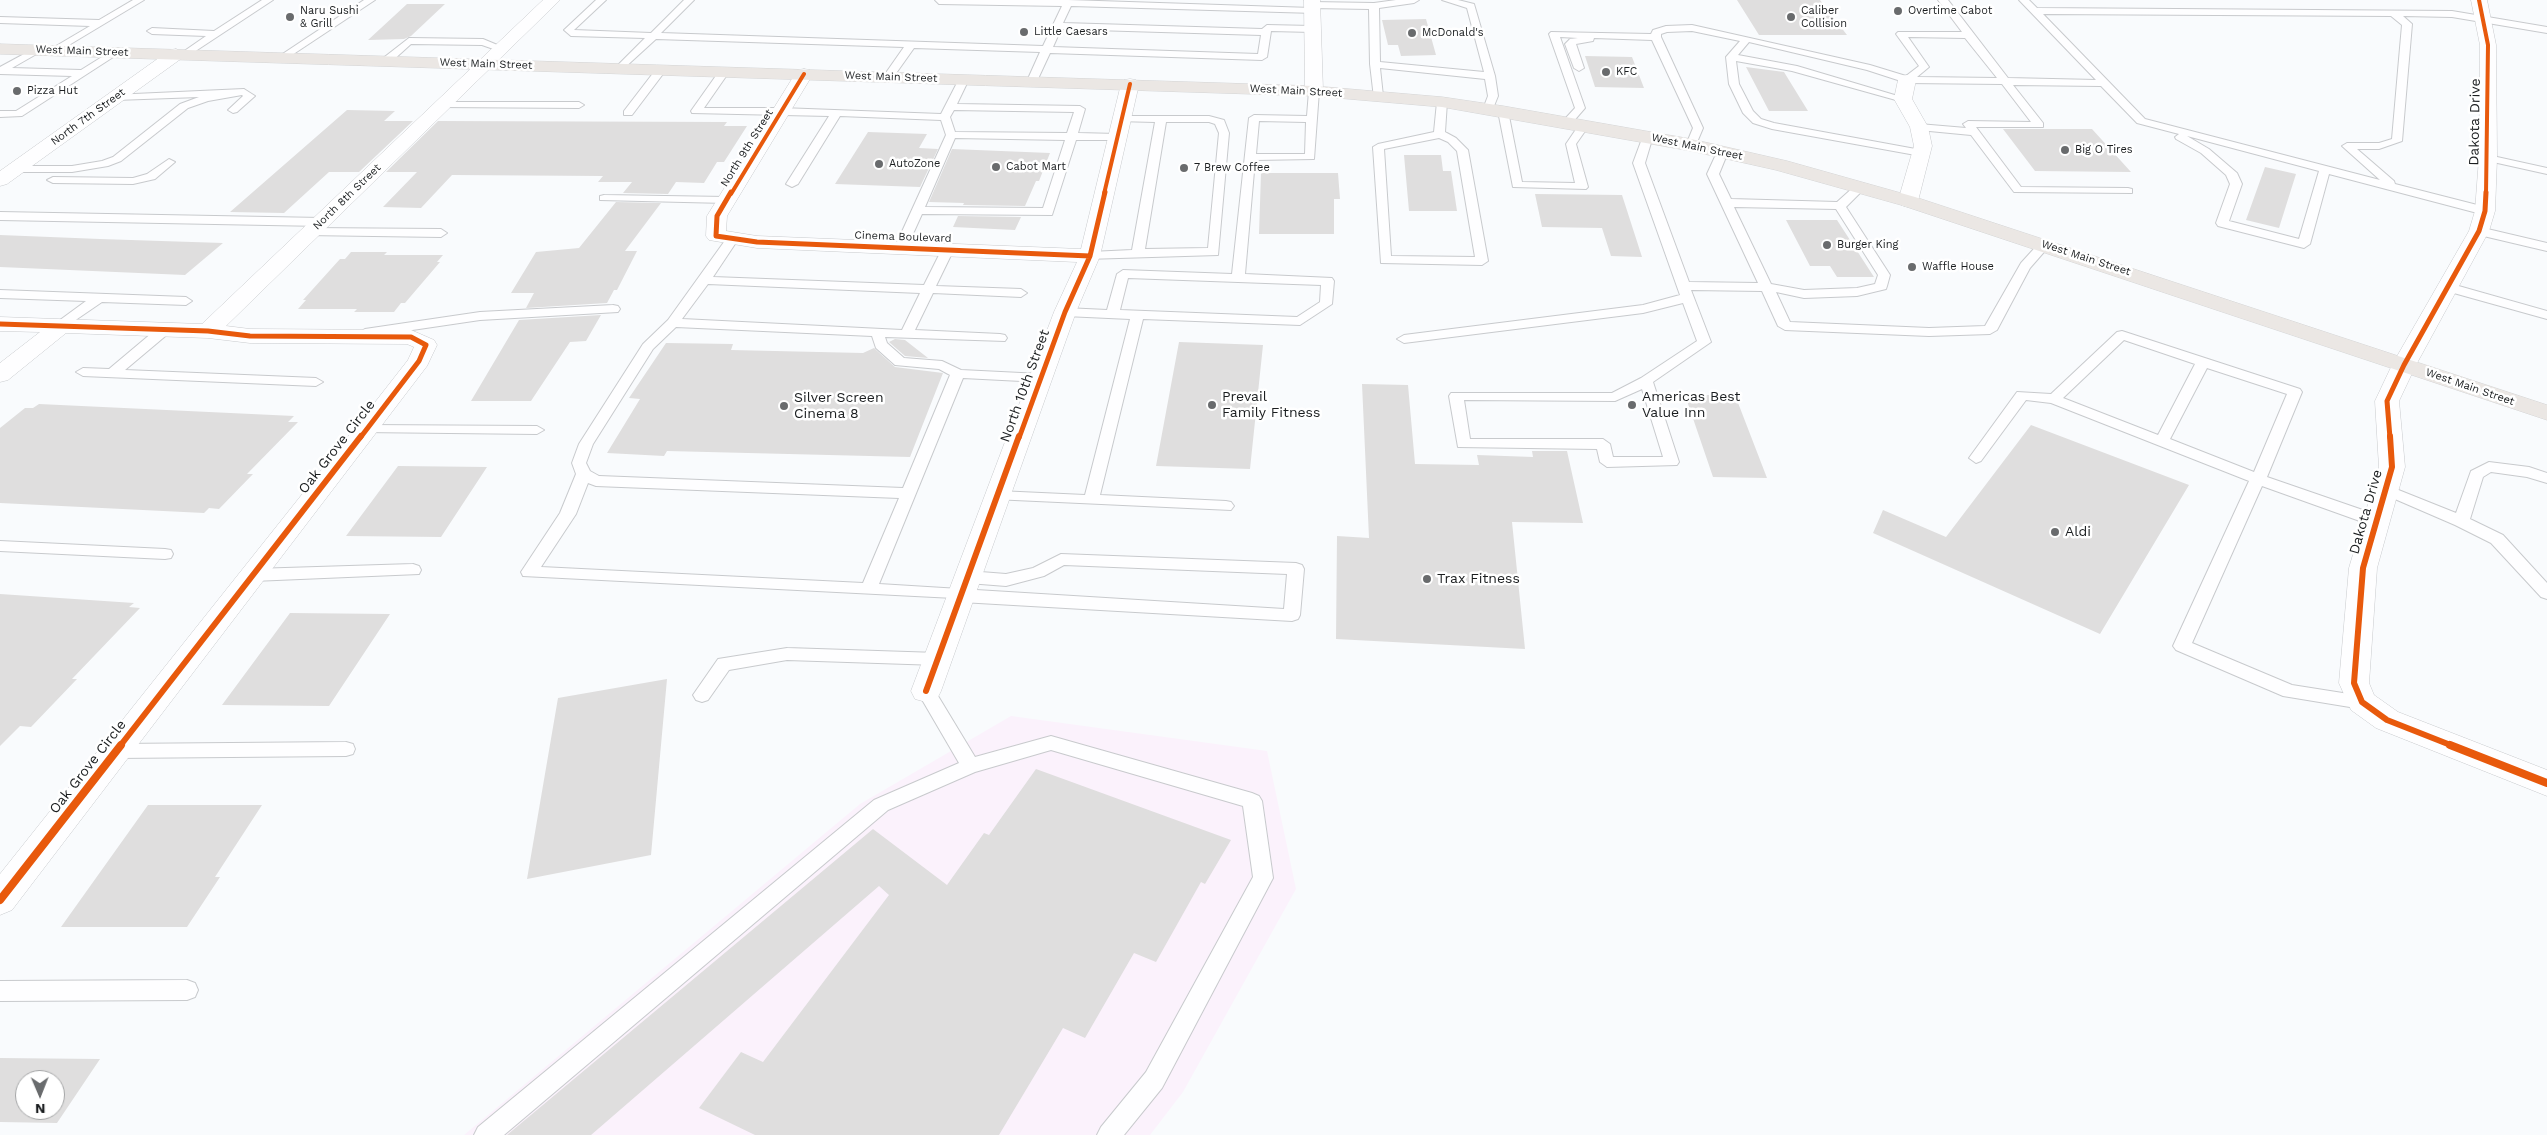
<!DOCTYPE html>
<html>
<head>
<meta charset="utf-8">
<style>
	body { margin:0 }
	#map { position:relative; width:2547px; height:1135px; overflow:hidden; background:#f9fbfd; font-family:"Work Sans",sans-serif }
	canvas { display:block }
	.north { position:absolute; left:15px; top:1070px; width:50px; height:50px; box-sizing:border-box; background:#fff; border:1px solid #a4a5a6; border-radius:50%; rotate:179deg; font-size:14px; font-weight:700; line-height:20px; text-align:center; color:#1b1e20 }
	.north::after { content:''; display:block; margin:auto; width:18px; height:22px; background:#696b6d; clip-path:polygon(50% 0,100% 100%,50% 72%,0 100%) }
</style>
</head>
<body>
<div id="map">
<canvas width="2547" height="1135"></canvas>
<div class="north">N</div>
</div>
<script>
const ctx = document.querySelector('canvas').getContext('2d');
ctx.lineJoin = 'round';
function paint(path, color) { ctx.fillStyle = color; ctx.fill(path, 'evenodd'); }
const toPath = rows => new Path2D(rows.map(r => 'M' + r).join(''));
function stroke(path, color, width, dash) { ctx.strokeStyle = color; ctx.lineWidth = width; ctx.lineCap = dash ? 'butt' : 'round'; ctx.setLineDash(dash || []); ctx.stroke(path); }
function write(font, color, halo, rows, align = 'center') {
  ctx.font = font + ' "Work Sans",sans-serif'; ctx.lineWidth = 5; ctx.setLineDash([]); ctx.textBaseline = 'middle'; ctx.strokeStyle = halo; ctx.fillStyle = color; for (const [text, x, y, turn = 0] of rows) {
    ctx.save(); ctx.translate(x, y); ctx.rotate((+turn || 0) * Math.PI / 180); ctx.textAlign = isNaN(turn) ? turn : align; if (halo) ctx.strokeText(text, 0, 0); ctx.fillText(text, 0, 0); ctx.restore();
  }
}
paint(toPath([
	[1011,716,1267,751,1296,889,1183,1092,1150,1135,464,1135,860,804]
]), '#fbf2fc');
paint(toPath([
	[1737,0,1820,0,1847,35,1759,35],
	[407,4,445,4,411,36,404,39,368,40],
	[1426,19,1436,55,1401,56,1398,45,1388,45,1382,20],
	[1585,56,1632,57,1644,88,1595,87],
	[1746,67,1784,72,1808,111,1769,111],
	[347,110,395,111,384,121,413,121,359,172,329,172,284,213,230,212],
	[438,121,727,122,724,126,747,126,724,162,717,162,704,183,676,182,668,194,623,193,632,182,598,182,603,176,452,175,421,208,383,207,417,172,386,172],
	[2003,129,2092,129,2131,172,2035,171],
	[868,132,927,134,919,148,938,149,920,187,835,184],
	[952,149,1050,153,1039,181,1036,181,1025,206,963,205,964,203,929,202],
	[1404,155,1441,155,1443,171,1451,171,1457,211,1409,211],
	[2265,167,2296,174,2279,228,2246,220],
	[1261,173,1338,173,1340,199,1334,199,1334,234,1259,234],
	[1535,194,1622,195,1642,257,1611,256,1602,228,1542,227],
	[616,202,661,203,625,251,637,251,617,290,614,290,607,303,526,308,534,293,511,293,536,252,579,248],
	[958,216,1021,217,1015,230,953,227],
	[1786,220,1837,220,1874,277,1837,277,1830,266,1810,266],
	[0,235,100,239,223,243,185,275,0,267],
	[351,252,387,252,384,255,443,255,437,262,440,262,405,303,401,303,394,312,354,312,357,309,298,309,306,300,303,300,340,259,345,259],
	[601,315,586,341,570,342,531,401,471,401,519,320],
	[895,339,905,340,928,358,905,356,889,342],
	[1179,342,1263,345,1250,469,1156,466],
	[666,343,733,344,731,350,863,353,874,348,895,367,943,373,910,457,667,451,664,456,607,453,640,399,629,398],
	[1362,384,1408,385,1415,464,1479,465,1477,455,1533,457,1532,451,1567,451,1583,523,1512,522,1525,649,1336,639,1337,536,1369,538],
	[1685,395,1735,395,1767,478,1713,477],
	[39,404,294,416,288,422,298,422,247,474,253,474,219,509,209,508,204,513,0,503,0,428,25,408,33,408],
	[2031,425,2189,485,2100,634,1873,533,1883,510,1946,537],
	[398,466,487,467,441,537,346,536],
	[0,594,134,603,129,607,140,608,72,679,77,679,31,727,20,726,0,746],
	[290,613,390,614,329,706,222,705],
	[667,679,651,855,527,879,558,698],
	[1036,769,1231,840,1205,884,1201,882,1156,962,1134,953,1085,1038,1063,1028,999,1135,755,1135,699,1108,741,1052,763,1062,889,895,879,886,591,1135,507,1135,873,829,947,885,984,833,989,835],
	[148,805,262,805,215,877,220,877,187,927,61,927],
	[0,1058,100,1059,57,1123,0,1122],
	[25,1080,55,1080,55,1110,25,1110]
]), '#dfdede');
const service = toPath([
	[133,0,144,0,54,54,51,53,51,49,90,26,0,23,0,17,99,20,133,0],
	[262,0,273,0,188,56,180,54,206,36,152,34,147,31,152,28,214,31,262,0],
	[364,0,375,0,286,59,278,57,364,0],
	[596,0,606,0,574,30,651,33,684,0,694,0,661,33,1043,46,1062,6,939,4,935,0,1068,0,1312,8,1315,9,1315,13,1071,6,1063,23,1262,29,1267,25,1312,26,1317,29,1312,32,1271,31,1267,57,1262,60,1050,53,1037,81,1032,84,1027,81,1040,52,914,48,892,79,888,80,883,77,904,47,656,39,621,71,617,70,617,66,645,38,571,36,564,30,596,0],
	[1061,29,1261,35,1258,54,1053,47,1061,29],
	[1396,0,1419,0,1414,3,1379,8,1380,62,1484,72,1467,8,1442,0,1458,0,1474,4,1495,76,1498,96,1492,111,1488,112,1483,109,1488,96,1485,79,1380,68,1383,96,1374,98,1370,64,1369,9,1312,8,1307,5,1312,2,1374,3,1396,0],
	[1938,0,1948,0,2008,78,2096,80,2019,0,2029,0,2037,8,2452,11,2547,27,2547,33,2452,17,2403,16,2412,24,2402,141,2379,149,2357,149,2394,181,2395,184,2489,208,2491,211,2485,215,2329,174,2310,244,2304,248,2218,226,2216,223,2230,184,2226,175,2201,153,2176,139,2175,137,2179,134,2137,123,2101,86,2013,85,2043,123,2043,127,1976,127,2021,187,2128,188,2132,189,2132,193,2014,192,1971,135,1919,130,1914,127,1919,124,1966,128,1963,124,1968,121,2031,122,2002,84,1907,83,1867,70,1749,42,1738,55,1797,66,1908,99,1903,102,1792,71,1736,61,1739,84,1753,111,1761,119,1774,123,1921,150,1927,153,1921,156,1772,129,1753,123,1743,113,1729,84,1726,57,1740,41,1692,31,1667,32,1661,34,1661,37,1703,128,1695,147,1687,147,1686,145,1693,128,1652,40,1594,38,1593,41,1576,44,1584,68,1579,71,1574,68,1565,44,1570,39,1578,38,1560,37,1585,108,1572,123,1568,124,1563,121,1575,108,1549,34,1551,32,1651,34,1653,30,1666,26,1692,25,1870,65,1906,76,1919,66,1896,34,1898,32,1962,32,1938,0],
	[2043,14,2391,16,2402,25,2392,139,2379,143,2347,143,2342,146,2380,180,2145,119,2043,14],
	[1908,37,1965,38,1997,78,1917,77,1929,67,1908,37],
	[2187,136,2319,171,2299,239,2229,221,2242,184,2237,173,2209,149,2187,136],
	[409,38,483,39,507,49,502,52,482,45,411,44,390,63,382,63,382,59,409,38],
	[37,47,40,48,40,52,12,68,81,70,113,50,121,52,22,116,0,117,0,111,16,111,72,76,0,74,0,67,37,47],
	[657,68,666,70,632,115,624,115,624,111,657,68],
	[720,70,729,72,704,108,781,108,941,114,959,79,964,76,969,79,957,104,1080,106,1085,109,1078,133,1117,134,1122,137,1117,140,1076,140,1052,215,922,214,907,247,901,251,895,247,946,135,941,120,840,116,798,184,792,187,786,184,829,116,692,113,691,111,720,70],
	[954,110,1074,112,1067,133,955,132,950,117,954,110],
	[955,138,1065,140,1043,208,925,207,955,138],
	[1314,88,1319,91,1314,159,1255,160,1245,274,1332,278,1334,281,1332,304,1300,325,1143,319,1100,495,1226,501,1231,502,1234,506,1231,510,993,499,990,496,998,491,1085,495,1130,319,1065,316,1058,312,1065,308,1107,310,1117,274,1123,270,1232,274,1249,118,1254,115,1307,116,1309,91,1314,88],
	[1259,121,1306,122,1305,154,1256,154,1259,121],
	[1128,278,1238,282,1321,285,1320,302,1297,317,1120,310,1128,278],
	[244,89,255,96,237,112,233,113,228,110,243,96,242,95,208,101,188,108,121,161,108,166,72,172,15,172,9,169,15,166,72,166,102,161,113,157,180,104,199,97,116,100,112,99,112,95,244,89],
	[1442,99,1447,102,1445,132,1456,138,1468,150,1488,261,1482,265,1381,263,1373,147,1378,144,1434,132,1437,102,1442,99],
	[1439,138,1448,142,1457,151,1475,257,1391,256,1384,149,1439,138],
	[444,102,579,102,584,105,579,108,440,107,440,103,444,102],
	[1503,108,1508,111,1522,182,1575,183,1566,144,1581,122,1589,122,1590,124,1576,144,1588,187,1586,189,1513,187,1498,111,1503,108],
	[1121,116,1209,116,1224,120,1229,133,1218,255,1086,259,1084,256,1086,253,1090,252,1132,250,1155,122,1117,121,1117,117,1121,116],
	[1166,122,1209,122,1215,124,1219,133,1208,248,1145,249,1166,122],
	[1648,133,1653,136,1645,163,1689,282,1758,283,1707,174,1718,150,1726,150,1728,152,1719,174,1731,199,1837,202,1856,185,1864,185,1864,189,1846,207,1890,275,1887,286,1886,289,1857,296,1804,298,1776,292,1790,322,1929,328,1985,326,2021,263,2041,241,2045,240,2051,244,2030,268,1997,330,1990,334,1929,336,1785,330,1778,326,1762,291,1691,290,1711,342,1653,382,1679,462,1677,465,1607,467,1600,462,1597,449,1458,447,1449,396,1451,393,1612,393,1641,378,1697,341,1683,303,1643,313,1404,343,1397,339,1404,335,1643,305,1680,295,1633,163,1643,136,1648,133],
	[1734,207,1836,209,1878,275,1875,284,1857,288,1804,290,1771,284,1734,207],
	[1642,389,1663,457,1613,457,1610,444,1603,439,1470,439,1464,400,1615,401,1642,389],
	[2488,155,2547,168,2547,174,2484,160,2484,156,2488,155],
	[169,159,175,162,155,179,133,184,53,183,47,180,53,177,133,178,147,174,169,159],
	[604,195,726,197,732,200,726,203,600,200,600,196,604,195],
	[0,212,322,218,328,222,322,226,0,220,0,212],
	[2479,227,2547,243,2547,251,2475,234,2473,231,2479,227],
	[310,228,441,229,447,233,441,237,306,235,304,232,310,228],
	[733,234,739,238,713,277,924,285,942,249,948,245,954,249,936,286,1021,289,1027,293,1021,297,933,293,915,330,1000,334,1005,335,1007,338,1005,341,885,337,887,343,904,358,942,361,961,370,1041,374,1048,378,1041,382,963,378,879,584,1284,609,1287,574,1064,565,1044,576,1006,586,968,583,962,581,960,577,962,573,968,571,1006,574,1033,568,1061,554,1296,563,1302,565,1304,569,1300,615,1298,619,1292,621,961,602,954,598,523,576,521,572,560,513,576,474,572,463,579,444,643,344,668,320,729,235,733,234],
	[708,284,920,293,902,330,682,319,708,284],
	[676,327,872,336,876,348,895,365,939,369,950,375,903,488,599,476,590,471,586,463,593,444,653,349,676,327],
	[588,483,596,486,899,498,863,583,541,567,576,514,588,483],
	[2448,283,2547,311,2547,319,2443,290,2442,287,2443,284,2448,283],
	[0,290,186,297,192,301,186,305,102,302,61,330,56,329,54,326,56,323,86,301,0,298,0,290],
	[613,305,618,306,620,309,618,312,480,320,365,337,358,333,365,329,480,312,613,305],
	[164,326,169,327,171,330,169,333,125,370,316,378,323,382,316,386,83,376,76,372,83,368,109,369,159,327,164,326],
	[2122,331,2300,389,2302,392,2267,477,2383,517,2385,521,2383,525,2377,526,2371,525,2262,486,2192,643,2292,685,2368,697,2371,702,2368,707,2362,709,2283,696,2176,650,2173,646,2249,481,2051,403,2026,400,1981,461,1976,463,1969,458,2017,392,2051,394,2117,332,2122,331],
	[2124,340,2195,364,2158,435,2063,398,2124,340],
	[2207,368,2287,394,2254,472,2170,439,2207,368],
	[367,425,537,426,544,430,537,434,362,432,360,429,367,425],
	[2489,462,2529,467,2547,473,2547,483,2527,477,2491,472,2483,477,2470,519,2503,535,2547,583,2547,599,2541,597,2491,543,2455,525,2381,493,2378,490,2381,487,2391,487,2456,513,2471,471,2489,462],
	[0,541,165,549,171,550,173,554,171,558,165,559,0,551,0,541],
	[413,564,419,566,421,570,419,574,253,581,247,579,245,575,247,571,253,569,413,564],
	[787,648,938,653,944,655,947,659,944,663,938,665,787,660,729,670,708,700,702,702,696,700,693,695,718,659,787,648],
	[926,684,932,686,975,757,1051,736,1252,793,1259,796,1262,801,1273,878,1162,1088,1124,1135,1097,1135,1101,1127,1146,1072,1253,877,1243,806,1051,750,975,772,888,810,504,1135,474,1135,478,1127,874,800,959,763,917,691,920,686,926,684],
	[346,742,353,744,355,749,353,754,346,756,116,758,109,756,107,751,109,746,116,744,346,742],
	[187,980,195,983,198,990,195,997,187,1000,0,1001,0,981,187,980]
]);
const minor = toPath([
	[543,0,560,0,226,326,250,329,411,330,434,340,437,345,427,366,12,910,0,915,0,874,358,424,408,360,414,347,407,344,250,343,208,338,66,333,8,380,0,382,0,363,40,332,0,331,0,317,202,324,543,0],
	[1304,0,1320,0,1323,91,1320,95,1314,96,1308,95,1305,91,1304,0],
	[2471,0,2487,0,2496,45,2497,158,2495,211,2489,231,2416,365,2399,401,2405,467,2377,568,2369,683,2374,695,2398,712,2547,770,2547,796,2376,728,2351,710,2339,683,2349,568,2379,467,2375,401,2392,365,2469,231,2475,211,2479,158,2480,45,2471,0],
	[176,49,184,54,182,58,7,184,0,186,0,171,170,50,176,49],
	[804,69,810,70,813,74,727,216,726,231,757,236,1081,249,1121,84,1124,80,1130,79,1136,80,1139,84,1100,256,1076,312,941,691,937,699,926,702,915,699,911,691,1054,312,1077,262,757,248,709,240,706,236,707,216,795,74,798,70,804,69],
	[1907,75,1913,76,1916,80,1912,99,1928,127,1932,146,1918,201,1915,205,1908,207,1901,205,1898,201,1914,146,1910,127,1894,99,1898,80,1901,76,1907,75]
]);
const primary = toPath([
	[0,44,1314,86,1442,97,1503,106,1691,139,1787,161,1915,197,2547,405,2547,420,1901,205,1776,170,1691,151,1442,107,1314,96,0,54,0,44]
]);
stroke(service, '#c8cacd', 2);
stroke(minor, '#c8cacd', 1);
stroke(primary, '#d4d5d6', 1);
paint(service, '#fefeff');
paint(minor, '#fefeff');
paint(primary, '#ebe7e4');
stroke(toPath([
	[2479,0,2488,45,2486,194],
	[731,194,804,74],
	[1104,194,1130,84]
]), '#e8590c', 4);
stroke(toPath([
	[731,192,717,216,716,236,757,242,1090,256],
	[0,324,208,331,250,336,411,337,426,345,419,361,360,438],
	[1019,438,1065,312,1090,256,1105,192],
	[2390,438,2387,401,2404,365,2479,231,2485,211,2486,192]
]), '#e8590c', 5);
stroke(toPath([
	[2390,436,2392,467,2363,568,2354,683,2362,702,2387,720,2453,746],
	[926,691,1019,436],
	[120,746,361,436]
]), '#e8590c', 6);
stroke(toPath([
	[2450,745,2547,783],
	[0,900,121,745]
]), '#e8590c', 8);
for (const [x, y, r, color] of [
	[1898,11,5,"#696b6d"],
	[290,17,5,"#696b6d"],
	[1791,17,5,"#696b6d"],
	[1024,32,5,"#696b6d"],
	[1412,33,5,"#696b6d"],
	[1606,72,5,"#696b6d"],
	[17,91,5,"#696b6d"],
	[2065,150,5,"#696b6d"],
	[879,164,5,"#696b6d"],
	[996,167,5,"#696b6d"],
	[1184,168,5,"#696b6d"],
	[1827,245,5,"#696b6d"],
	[1912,267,5,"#696b6d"],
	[1212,405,5,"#696b6d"],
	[1632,405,5,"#696b6d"],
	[784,406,5,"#696b6d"],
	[2055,532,5,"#696b6d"],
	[1427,579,5,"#696b6d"]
]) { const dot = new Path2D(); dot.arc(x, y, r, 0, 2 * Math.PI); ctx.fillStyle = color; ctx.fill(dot); stroke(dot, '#fff', 2); }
write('11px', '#1b1e20', '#fff', [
	["Naru Sushi",300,11],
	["& Grill",300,24],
	["Caliber",1801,11],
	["Collision",1801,24],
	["Overtime Cabot",1908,11],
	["Little Caesars",1034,32],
	["McDonald's",1422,33],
	["KFC",1616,72],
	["Pizza Hut",27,91],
	["Big O Tires",2075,150],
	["AutoZone",889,164],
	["Cabot Mart",1006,167],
	["7 Brew Coffee",1194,168],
	["Burger King",1837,245],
	["Waffle House",1922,267]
], 'left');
write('11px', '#1b1e20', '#fff', [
	["West Main Street",82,51,2],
	["West Main Street",486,64,2],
	["West Main Street",891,77,2],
	["West Main Street",1296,91,3],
	["North 7th Street",88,117,-36],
	["West Main Street",1697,147,12],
	["North 9th Street",747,148,-58],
	["North 8th Street",347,197,-44],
	["Cinema Boulevard",903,237,2],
	["West Main Street",2086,258,18],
	["West Main Street",2470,387,19]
]);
write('14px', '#1b1e20', '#fff', [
	["Dakota Drive",2475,122,-89],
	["North 10th Street",1025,386,-70],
	["Oak Grove Circle",337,447,-52],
	["Dakota Drive",2366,512,-74],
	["Oak Grove Circle",88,767,-52]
]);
write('14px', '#1b1e20', '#fff', [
	["Prevail",1222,397],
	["Family Fitness",1222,413],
	["Americas Best",1642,397],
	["Value Inn",1642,413],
	["Silver Screen",794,398],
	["Cinema 8",794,414],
	["Aldi",2065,532],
	["Trax Fitness",1437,579]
], 'left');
</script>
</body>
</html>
